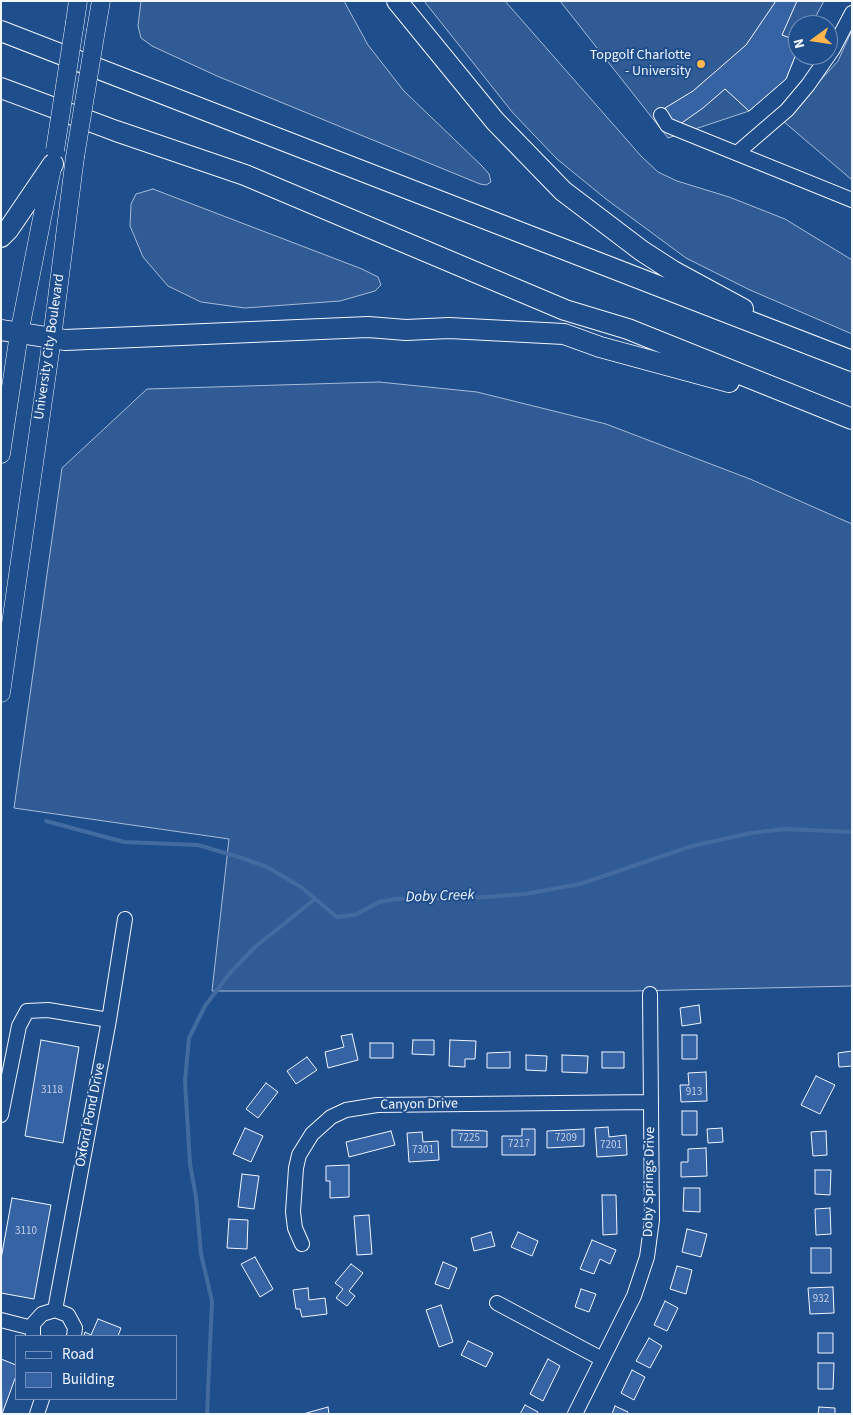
<!DOCTYPE html>
<html>
<head>
<meta charset="utf-8">
<style>
	body { margin:0 }
	#map { position:relative; width:853px; height:1415px; overflow:hidden; background:#1f4e8c; font-family:"Source Sans 3",sans-serif }
	canvas { display:block }
	.frame { position:absolute; inset:0; border:2px solid #f2f6ff; pointer-events:none }
	.legend { position:absolute; left:15px; top:1335px; width:162px; height:65px; box-sizing:border-box; background:#1f4e8c; border:1px solid #7391ba; margin:0; padding:6px 9px; list-style:none; font-size:15px; color:#f2f6ff }
	.legend li { display:flex; align-items:center; gap:10px; height:25px }
	.legend b { width:25px; border:1px solid #7391ba }
	.north { position:absolute; left:788px; top:15px; width:50px; height:50px; box-sizing:border-box; background:#1f4e8c; border:1px solid #7391ba; border-radius:50%; rotate:256deg; font-size:14px; font-weight:700; line-height:20px; text-align:center; color:#f2f6ff }
	.north::after { content:''; display:block; margin:auto; width:18px; height:22px; background:#ffb74d; clip-path:polygon(50% 0,100% 100%,50% 72%,0 100%) }
</style>
</head>
<body>
<div id="map">
<canvas width="853" height="1415"></canvas>
<div class="frame"></div>
<ul class="legend">
<li><b style="height:6px;background:#1f4e8c"></b>Road</li>
<li><b style="height:14px;background:#3563a3"></b>Building</li>
</ul>
<div class="north">N</div>
</div>
<script>
const ctx = document.querySelector('canvas').getContext('2d');
ctx.lineJoin = 'round';
function paint(path, color) { ctx.fillStyle = color; ctx.fill(path, 'evenodd'); }
const toPath = rows => new Path2D(rows.map(r => 'M' + r).join(''));
function stroke(path, color, width, dash) { ctx.strokeStyle = color; ctx.lineWidth = width; ctx.lineCap = dash ? 'butt' : 'round'; ctx.setLineDash(dash || []); ctx.stroke(path); }
function write(font, color, halo, rows, align = 'center') {
  ctx.font = font + ' "Source Sans 3",sans-serif'; ctx.lineWidth = 4; ctx.setLineDash([]); ctx.textBaseline = 'middle'; ctx.strokeStyle = halo; ctx.fillStyle = color; for (const [text, x, y, turn = 0] of rows) {
    ctx.save(); ctx.translate(x, y); ctx.rotate((+turn || 0) * Math.PI / 180); ctx.textAlign = isNaN(turn) ? turn : align; if (halo) ctx.strokeText(text, 0, 0); ctx.fillText(text, 0, 0); ctx.restore();
  }
}
const built = toPath([
	[141,1,344,1,368,45,404,91,482,166,489,174,491,182,486,185,480,184,217,76,152,46,141,38,138,26,141,1],
	[424,1,505,1,641,156,658,172,677,181,729,197,785,219,852,260,852,334,750,290,686,258,606,199,557,159,513,113,424,1],
	[560,1,824,1,811,25,798,25,798,49,786,79,749,111,668,138,560,1],
	[852,30,852,180,783,121,838,61,852,30],
	[153,189,362,269,378,277,381,285,375,291,340,301,245,308,201,302,168,286,143,257,130,226,131,204,136,194,153,189],
	[379,382,477,392,606,424,750,479,852,524,852,986,633,991,212,991,229,839,14,808,62,468,147,389,379,382]
]);
paint(built, '#305b95');
stroke(built, '#a8bbd7', 1);
stroke(toPath([
	[46,821,124,842,198,845,242,858,267,867,301,887,337,917,355,915,379,902,396,899,472,898,525,894,580,884,692,846,751,833,785,829,852,832],
	[207,1414,212,1301,201,1254,196,1197,190,1164,185,1081,189,1038,205,1006,230,973,255,947,315,899]
]), '#446ba0', 4);
const building = toPath([
	[776,1,797,1,782,35,798,41,798,49,786,79,749,111,725,89,703,108,676,127,665,108,693,91,746,45,776,1],
	[699,1005,701,1023,682,1026,680,1008,699,1005],
	[352,1034,358,1060,328,1068,325,1052,344,1047,341,1036,352,1034],
	[682,1035,697,1035,697,1059,682,1059,682,1035],
	[41,1040,79,1047,63,1143,25,1136,41,1040],
	[413,1040,434,1040,434,1055,412,1054,413,1040],
	[450,1040,476,1041,475,1059,465,1059,465,1067,449,1066,450,1040],
	[370,1043,393,1043,393,1058,370,1058,370,1043],
	[852,1051,852,1066,839,1067,838,1053,852,1051],
	[510,1052,510,1068,487,1068,487,1053,510,1052],
	[602,1052,624,1052,624,1068,602,1068,602,1052],
	[526,1055,547,1056,546,1071,526,1070,526,1055],
	[562,1055,588,1056,587,1073,562,1072,562,1055],
	[307,1057,317,1070,296,1084,287,1071,307,1057],
	[706,1072,707,1101,681,1102,680,1085,689,1085,688,1073,706,1072],
	[816,1076,835,1085,820,1114,801,1105,816,1076],
	[266,1083,278,1092,258,1118,246,1109,266,1083],
	[682,1111,697,1111,697,1135,682,1135,682,1111],
	[608,1127,609,1137,626,1135,627,1155,597,1157,595,1128,608,1127],
	[245,1128,263,1136,251,1162,233,1154,245,1128],
	[722,1128,723,1142,708,1143,707,1129,722,1128],
	[522,1129,535,1129,535,1155,502,1155,502,1136,522,1136,522,1129],
	[584,1129,584,1146,547,1148,547,1131,584,1129],
	[452,1130,487,1131,487,1147,452,1147,452,1130],
	[391,1131,395,1145,349,1157,346,1142,391,1131],
	[826,1131,827,1155,813,1156,811,1132,826,1131],
	[422,1132,423,1142,438,1141,439,1160,409,1162,407,1133,422,1132],
	[706,1148,707,1176,681,1177,681,1162,688,1162,688,1149,706,1148],
	[349,1165,349,1197,330,1198,330,1181,326,1181,326,1166,349,1165],
	[815,1170,831,1170,830,1195,815,1194,815,1170],
	[242,1174,259,1176,254,1209,238,1207,242,1174],
	[684,1188,700,1188,700,1212,683,1211,684,1188],
	[602,1195,616,1195,617,1234,603,1235,602,1195],
	[12,1198,51,1205,34,1299,1,1293,1,1259,12,1198],
	[830,1208,831,1234,816,1235,815,1209,830,1208],
	[369,1215,372,1254,357,1255,354,1216,369,1215],
	[229,1219,248,1220,247,1249,227,1248,229,1219],
	[687,1229,707,1234,701,1257,682,1252,687,1229],
	[491,1232,495,1246,474,1251,471,1238,491,1232],
	[518,1232,538,1241,532,1256,511,1247,518,1232],
	[592,1240,616,1250,610,1264,600,1259,594,1274,580,1269,592,1240],
	[811,1248,831,1248,831,1273,811,1273,811,1248],
	[255,1257,273,1289,260,1297,241,1264,255,1257],
	[443,1262,457,1268,449,1289,435,1284,443,1262],
	[351,1264,363,1273,349,1291,355,1296,347,1306,336,1298,343,1289,335,1283,351,1264],
	[677,1266,692,1270,686,1294,670,1289,677,1266],
	[833,1287,834,1313,810,1314,808,1288,833,1287],
	[308,1288,309,1300,325,1298,327,1314,302,1317,300,1309,296,1309,293,1290,308,1288],
	[581,1289,596,1294,589,1312,575,1307,581,1289],
	[665,1301,678,1308,667,1331,654,1325,665,1301],
	[441,1305,453,1342,439,1347,426,1310,441,1305],
	[98,1319,121,1328,118,1336,84,1336,85,1332,91,1335,98,1319],
	[818,1333,833,1333,833,1353,818,1353,818,1333],
	[649,1338,662,1346,650,1368,636,1361,649,1338],
	[468,1341,493,1353,486,1367,461,1355,468,1341],
	[1,1359,16,1365,16,1376,2,1414,1,1359],
	[548,1359,560,1366,543,1401,530,1394,548,1359],
	[818,1363,834,1363,833,1389,818,1389,818,1363],
	[632,1370,645,1377,634,1400,621,1393,632,1370],
	[525,1405,538,1412,537,1414,520,1414,525,1405],
	[615,1406,628,1412,627,1414,612,1414,615,1406],
	[328,1407,329,1414,303,1414,328,1407],
	[819,1407,835,1408,835,1414,818,1414,819,1407]
]);
paint(building, '#3563a3');
stroke(building, '#f2f6ff', 1);
const minor = toPath([
	[661,115,667,125,679,130,852,200],
	[737,153,787,110,808,85,833,49,852,13],
	[1,1115,19,1026,27,1011,48,1010,109,1020],
	[302,1244,295,1228,293,1212,296,1168,299,1155,312,1134,331,1117,346,1110,377,1105,651,1102],
	[497,1303,602,1359],
	[55,1310,109,1020,125,919],
	[1,1320,32,1328],
	[33,1336,33,1324,42,1314,55,1310,68,1315,75,1328,74,1336],
	[37,1414,42,1399],
	[575,1414,634,1296,647,1257,652,1220,650,994]
]);
const major = toPath([
	[75,22,78,1],
	[96,30,101,1],
	[1,454,19,334,52,168],
	[1,693,52,338,75,157]
]);
const highway = toPath([
	[397,1,495,121,563,191,642,251,673,271,743,309],
	[1,31,852,361],
	[1,88,116,131,245,175,565,310,628,329,852,419],
	[1,237,8,230,53,164],
	[1,330,65,340,368,327,406,330,449,328,564,334,600,347,729,382]
]);
stroke(minor, '#f2f6ff', 16);
stroke(major, '#f2f6ff', 19);
stroke(highway, '#f2f6ff', 22);
stroke(minor, '#1f4e8c', 14);
stroke(major, '#1f4e8c', 18);
stroke(highway, '#1f4e8c', 20);
const majorBridge = toPath([
	[55,150,75,22],
	[75,157,96,30]
]);
stroke(majorBridge, '#f2f6ff', 19, []);
stroke(majorBridge, '#1f4e8c', 18);
for (const [x, y, r, color] of [
	[701,64,5,"#ffb74d"]
]) { const dot = new Path2D(); dot.arc(x, y, r, 0, 2 * Math.PI); ctx.fillStyle = color; ctx.fill(dot); stroke(dot, '#1f4e8c', 2); }
write('11px', '#c3d1e8', null, [
	["3118",52,1091],
	["913",694,1093],
	["7225",469,1139],
	["7209",566,1139],
	["7217",519,1145],
	["7201",611,1146],
	["7301",423,1151],
	["3110",26,1232],
	["932",821,1300]
]);
write('14px', '#f2f6ff', '#1f4e8c', [
	["Topgolf Charlotte",691,56],
	["- University",691,72]
], 'right');
write('14px', '#f2f6ff', '#1f4e8c', [
	["University City Boulevard",50,347,-82],
	["Canyon Drive",419,1105,-1],
	["Oxford Pond Drive",91,1115,-79],
	["Doby Springs Drive",650,1182,-89]
]);
write('italic 15px', '#f2f6ff', '#1f4e8c', [
	["Doby Creek",440,897,-2]
]);
</script>
</body>
</html>
